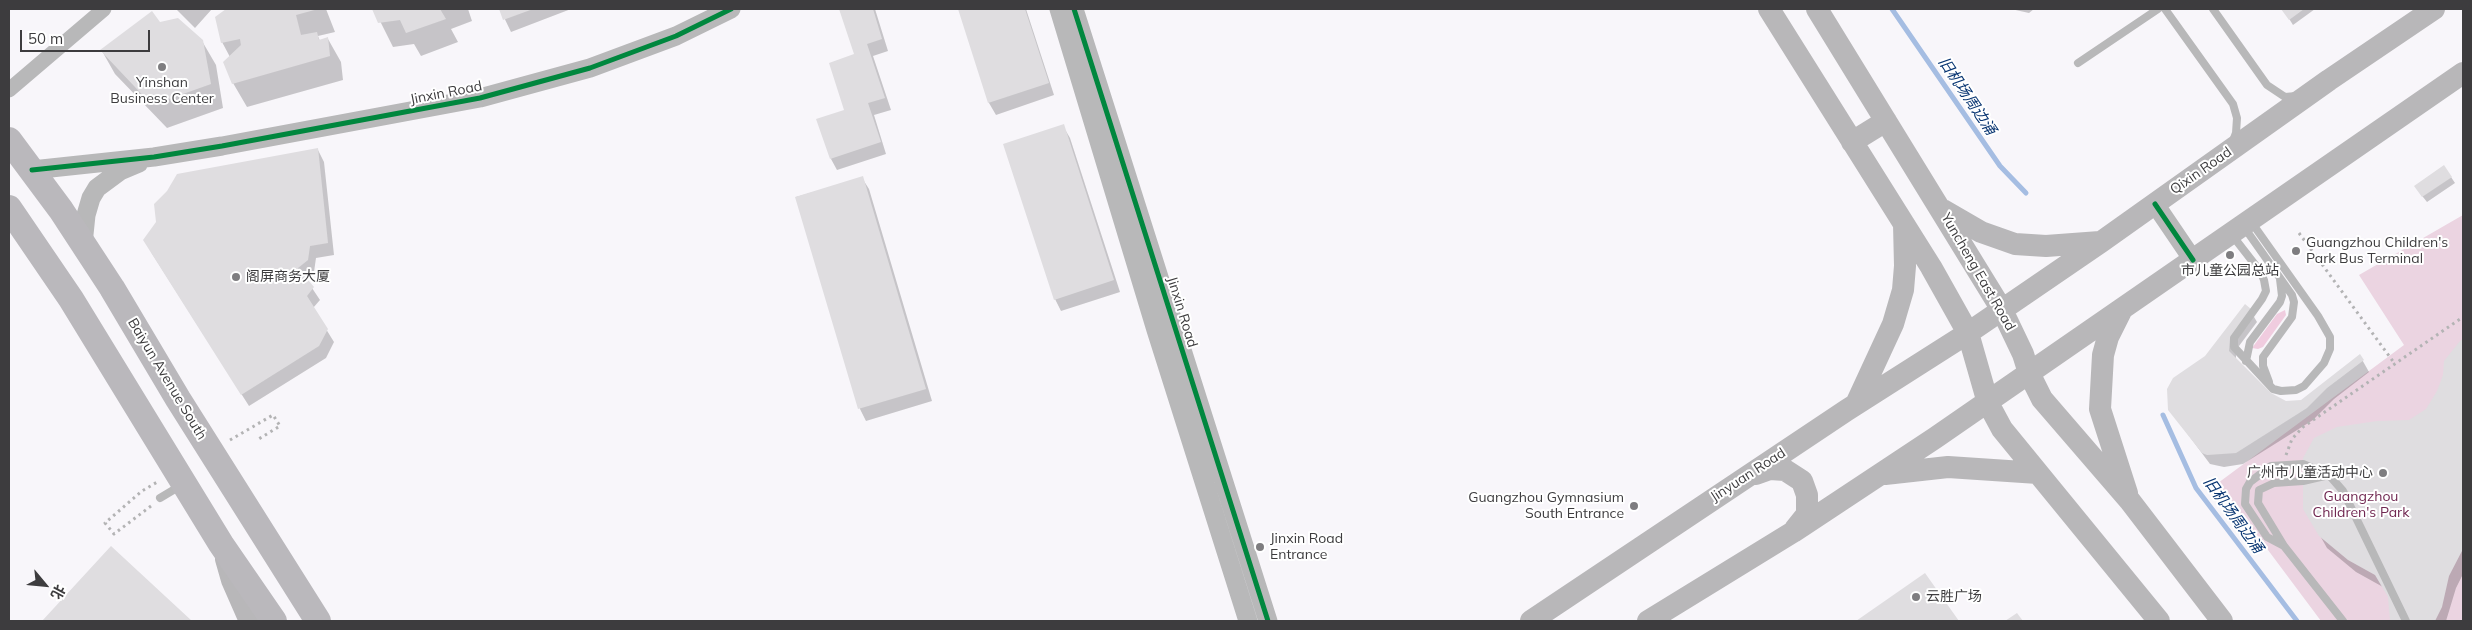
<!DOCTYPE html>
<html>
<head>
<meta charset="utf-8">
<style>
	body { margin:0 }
	#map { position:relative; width:2472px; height:630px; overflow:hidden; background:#f8f6fa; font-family:Mulish,"Noto Sans SC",sans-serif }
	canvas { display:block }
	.frame { position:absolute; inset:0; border:10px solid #3d3c3e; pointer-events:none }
	.north { position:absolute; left:20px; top:560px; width:50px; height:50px; -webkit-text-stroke:4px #fff; paint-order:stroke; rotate:118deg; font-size:14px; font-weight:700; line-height:20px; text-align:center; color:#3d3c3e }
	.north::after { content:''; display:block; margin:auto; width:18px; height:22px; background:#3d3c3e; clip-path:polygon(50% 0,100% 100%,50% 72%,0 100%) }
	.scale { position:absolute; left:20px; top:30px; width:130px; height:22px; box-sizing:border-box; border:2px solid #3d3c3e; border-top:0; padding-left:6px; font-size:15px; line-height:18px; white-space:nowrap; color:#3d3c3e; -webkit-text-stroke:4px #fff; paint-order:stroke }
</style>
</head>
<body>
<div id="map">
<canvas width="2472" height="630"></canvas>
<div class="frame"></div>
<div class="north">北</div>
<div class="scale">50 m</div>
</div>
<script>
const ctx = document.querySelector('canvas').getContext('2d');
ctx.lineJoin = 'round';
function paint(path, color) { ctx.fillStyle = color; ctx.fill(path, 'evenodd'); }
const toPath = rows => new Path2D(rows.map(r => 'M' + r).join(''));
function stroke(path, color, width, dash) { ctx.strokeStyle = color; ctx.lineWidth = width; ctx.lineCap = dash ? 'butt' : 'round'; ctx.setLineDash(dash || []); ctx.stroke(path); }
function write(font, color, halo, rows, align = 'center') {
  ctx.font = font + ' Mulish,"Noto Sans SC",sans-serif'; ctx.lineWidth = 4; ctx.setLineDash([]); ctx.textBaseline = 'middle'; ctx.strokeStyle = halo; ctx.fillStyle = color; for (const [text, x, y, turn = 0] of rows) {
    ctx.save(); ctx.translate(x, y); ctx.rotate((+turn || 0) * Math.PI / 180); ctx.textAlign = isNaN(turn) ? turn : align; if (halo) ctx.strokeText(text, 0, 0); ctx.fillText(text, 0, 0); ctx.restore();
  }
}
paint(toPath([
	[2463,215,2463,621,2321,621,2218,483,2404,345,2359,275]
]), '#ebd4e1');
paint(toPath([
	[2285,310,2286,315,2263,347,2258,349,2252,348,2277,314]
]), '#f0ccdf');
paint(toPath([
	[176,9,212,9,195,28],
	[228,9,326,9,335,32,318,36,320,41,328,39,341,62,343,80,247,107,233,83,230,57,222,42,216,18],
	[374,9,468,9,472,21,451,29,458,42,421,56,414,44,393,47],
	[500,9,571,9,511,32],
	[840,9,875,9,888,51,873,56,891,110,874,115,886,154,837,170,831,159,846,111,856,55],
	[959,9,1026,9,1054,95,996,115,989,103],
	[2011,9,2034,9,2029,13],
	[2283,9,2315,9,2293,25],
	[159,23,202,41,216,65,223,108,167,128,115,74,102,51],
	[1063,126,1070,138,1120,292,1061,311,1055,299],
	[318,150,324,162,334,255,316,258,314,272,306,279,320,300,313,308,334,342,326,358,249,406,151,252],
	[2451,177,2455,183,2427,202,2419,192],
	[862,178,869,189,932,401,866,421,860,409,796,197],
	[2250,310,2257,322,2236,350,2236,359,2271,394,2286,402,2302,401,2360,356,2369,372,2334,399,2313,420,2243,464,2224,467,2210,464,2169,409,2206,357],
	[2463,341,2463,574,2456,588,2446,621,2391,621,2389,597,2383,587,2356,572,2327,548,2305,509,2409,422,2427,410,2438,392,2460,342],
	[112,548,190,621,43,621],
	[1925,575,1957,621,1858,621]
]), '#0003');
stroke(toPath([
	[1892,9,2000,166,2026,193],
	[2163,415,2196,488,2297,621]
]), '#a5bde2', 5);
paint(toPath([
	[226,9,318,9,296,15,301,35,317,32,319,40,328,37,330,56,232,84,223,62,241,45,240,39,221,43,215,17],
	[372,9,440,9,446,19,406,33,400,20,378,23],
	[499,9,533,9,503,20],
	[839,9,873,9,882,39,867,44,885,98,868,103,881,142,830,159,816,119,844,110,829,63,854,54],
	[958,9,1025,9,1049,83,988,103],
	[2281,9,2304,9,2289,20],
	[152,11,160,22,178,18,203,40,211,84,152,105,100,50],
	[1064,124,1114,280,1054,300,1003,144],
	[318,148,328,243,310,246,308,260,298,268,314,287,307,296,328,329,319,346,241,395,143,240,156,222,154,204,167,191,177,174],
	[2444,165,2452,177,2422,197,2414,186],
	[863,176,926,389,858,409,795,197],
	[2245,304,2251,309,2230,338,2229,351,2271,393,2286,401,2301,400,2360,354,2364,360,2327,388,2307,408,2236,453,2207,455,2202,453,2168,410,2167,389,2173,378,2205,356],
	[2463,339,2463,549,2449,576,2442,607,2435,621,2390,621,2388,597,2375,575,2348,560,2319,536,2303,509,2303,458,2314,438,2337,427,2377,421,2409,420,2426,409,2437,391,2443,375,2444,361,2460,341],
	[111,546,192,621,42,621],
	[1925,573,1959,621,1856,621],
	[2017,613,2023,621,2005,621]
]), '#dfdde0');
stroke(toPath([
	[2299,233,2395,364],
	[230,440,273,415,280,426,257,440],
	[2286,455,2292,439,2303,427,2463,317],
	[151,506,114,534,105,523,142,491,159,481]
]), '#b3b3b4', 3, [2.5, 4]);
stroke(toPath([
	[2165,9,2233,104,2237,118,2236,133,2233,141],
	[2213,9,2267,85,2285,97,2296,96],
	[2078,63,2158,9],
	[2244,227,2292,295,2294,302,2292,317,2263,357,2263,366,2269,382],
	[2232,235,2260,271,2264,280,2266,291,2262,299,2234,338,2234,347,2273,389,2281,391,2296,390,2304,386,2324,363,2330,349,2330,337,2318,316,2252,223],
	[2246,361,2250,342,2280,302,2282,296,2280,279],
	[160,498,180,486],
	[2284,546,2258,503,2259,490,2274,483,2303,481,2329,475],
	[2343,621,2284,546,2267,537,2245,504,2246,489,2250,482,2271,466,2303,464,2329,475,2343,491,2406,621]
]), '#b8b8b9', 8);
stroke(toPath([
	[9,90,104,9]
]), '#b8b8b9', 15);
stroke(toPath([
	[1059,9,1156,330,1248,621],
	[1074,9,1268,621],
	[32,170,154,157,222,146,480,98,590,68,676,36,731,9],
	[2155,204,2193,260],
	[83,244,86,215,91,198,97,188,120,171,139,163]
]), '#b8b8b9', 19);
stroke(toPath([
	[1769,9,1931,267,1968,333,1988,403,2002,429,2159,621],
	[1817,9,2002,310,2023,354,2029,373,2042,399,2130,501,2222,621],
	[1852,142,1886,121],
	[1943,210,1981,232,2015,244,2046,246,2100,242],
	[2121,311,2108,337,2103,355,2100,409,2127,493],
	[1856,404,1893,324,1903,290,1905,266,1904,224],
	[1756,474,1770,469,1785,470,1802,481,1807,495,1807,514,1795,529],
	[1885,474,1948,467,2038,473],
	[226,559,232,580,250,621],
	[1531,621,1847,410,1968,333,2101,242,2329,80,2434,9],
	[1648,621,1793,532,1935,438,2463,73]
]), '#b8b7b9', 22);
stroke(toPath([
	[9,140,61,210,112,288,178,399,318,621],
	[9,208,71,299,221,544,274,621]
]), '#bab8bc', 26);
stroke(toPath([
	[1074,9,1268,621],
	[32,170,154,157,222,146,480,98,590,68,676,36,731,9],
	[2155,204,2193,260]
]), '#00873e', 5);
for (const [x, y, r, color] of [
	[162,67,5,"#7e7d80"],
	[2296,251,5,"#7e7d80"],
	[2230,255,5,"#7e7d80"],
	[236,277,5,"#7e7d80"],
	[2383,473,5,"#7e7d80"],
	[1634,506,5,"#7e7d80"],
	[1260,547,5,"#7e7d80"],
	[1916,597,5,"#7e7d80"]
]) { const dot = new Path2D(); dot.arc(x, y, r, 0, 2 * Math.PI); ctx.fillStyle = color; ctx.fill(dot); stroke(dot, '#fff', 2); }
write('14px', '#3d3c3e', '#fff', [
	["Yinshan",162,83,"center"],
	["Business Center",162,99,"center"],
	["Guangzhou Children's",2306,243],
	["Park Bus Terminal",2306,259],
	["市儿童公园总站",2230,271,"center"],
	["阁屏商务大厦",246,277],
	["广州市儿童活动中心",2373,473,"right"],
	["Guangzhou Gymnasium",1624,498,"right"],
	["South Entrance",1624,514,"right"],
	["Jinxin Road",1270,539],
	["Entrance",1270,555],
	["云胜广场",1926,597]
], 'left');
write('14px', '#3d3c3e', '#fff', [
	["Jinxin Road",446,93,-11],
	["Qixin Road",2201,171,-35],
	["Yuncheng East Road",1978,272,60],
	["Jinxin Road",1182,312,73],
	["Baiyun Avenue South",167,379,59],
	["Jinyuan Road",1748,475,-33]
]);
write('14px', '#702751', '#fff', [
	["Guangzhou",2361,497],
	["Children's Park",2361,513]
]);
write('italic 15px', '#083572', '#fff', [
	["旧机场周边涌",1967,96,56],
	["旧机场周边涌",2233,515,54]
]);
</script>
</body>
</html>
